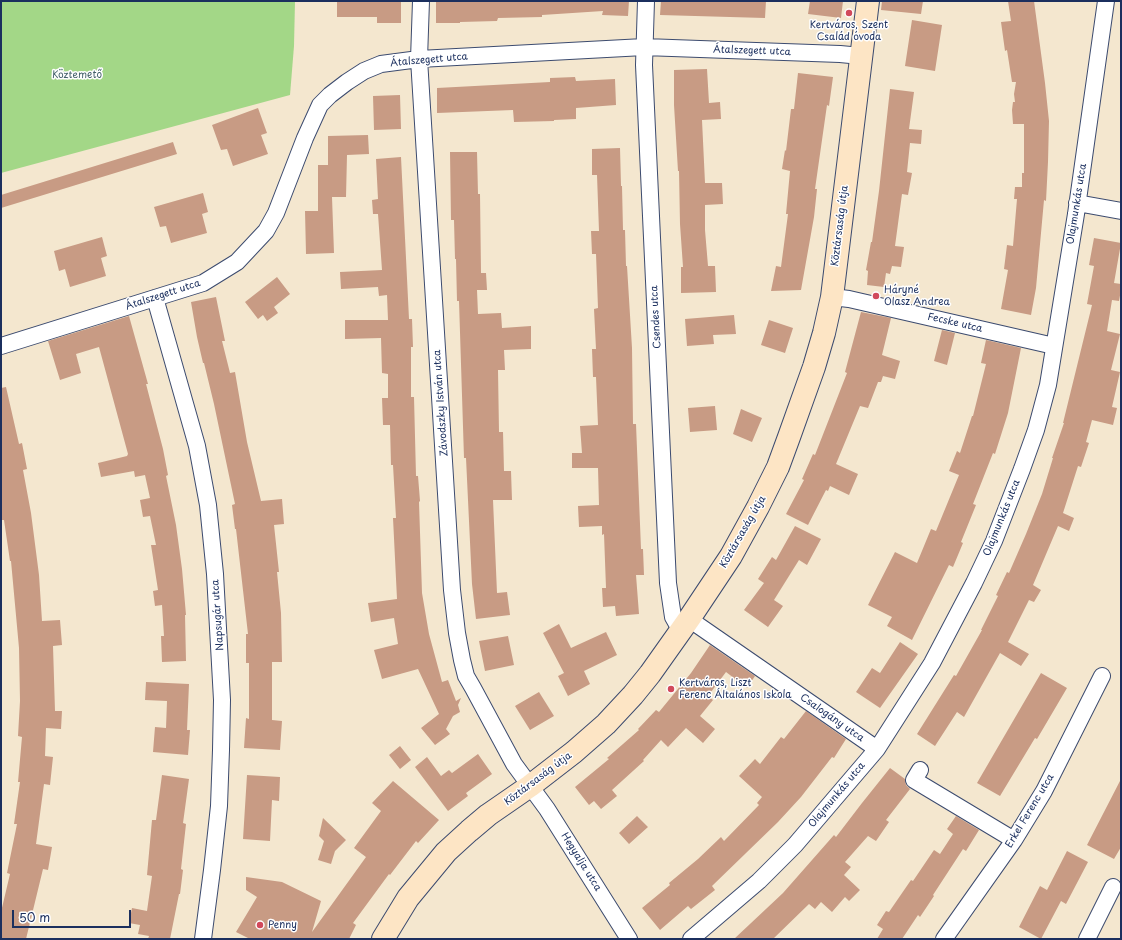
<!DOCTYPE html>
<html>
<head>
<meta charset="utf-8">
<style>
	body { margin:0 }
	#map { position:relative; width:1122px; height:940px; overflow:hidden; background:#f4e7cf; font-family:"Playpen Sans",sans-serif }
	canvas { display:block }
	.frame { position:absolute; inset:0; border:2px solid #1b2f5e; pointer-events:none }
	.scale { position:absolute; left:12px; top:910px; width:119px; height:18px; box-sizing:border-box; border:2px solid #1b2f5e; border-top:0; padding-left:5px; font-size:12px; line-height:14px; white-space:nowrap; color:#1b2f5e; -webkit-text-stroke:3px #fff; paint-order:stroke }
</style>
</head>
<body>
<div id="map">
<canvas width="1122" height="940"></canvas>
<div class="frame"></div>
<div class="scale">50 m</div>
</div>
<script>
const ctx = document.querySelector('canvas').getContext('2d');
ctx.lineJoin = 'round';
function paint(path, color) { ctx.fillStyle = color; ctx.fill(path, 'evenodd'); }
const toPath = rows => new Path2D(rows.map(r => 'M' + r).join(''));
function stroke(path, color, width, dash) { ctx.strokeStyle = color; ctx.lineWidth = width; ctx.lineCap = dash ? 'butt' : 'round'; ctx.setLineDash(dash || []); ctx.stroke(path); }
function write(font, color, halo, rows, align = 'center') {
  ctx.font = font + ' "Playpen Sans",sans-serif'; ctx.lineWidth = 3; ctx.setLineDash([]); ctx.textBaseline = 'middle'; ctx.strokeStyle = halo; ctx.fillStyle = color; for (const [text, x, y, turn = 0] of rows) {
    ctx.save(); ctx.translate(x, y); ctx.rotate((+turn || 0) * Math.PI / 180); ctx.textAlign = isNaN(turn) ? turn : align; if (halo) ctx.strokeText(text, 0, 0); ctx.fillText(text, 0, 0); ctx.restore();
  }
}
paint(toPath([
	[1,1,295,1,294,46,290,95,1,173]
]), '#a3d787');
paint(toPath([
	[337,1,401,1,401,23,377,23,377,17,337,17],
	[436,1,629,1,628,16,602,15,603,11,542,15,542,17,498,18,497,21,460,22,460,23,436,23],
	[661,1,766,1,765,18,660,15],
	[810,1,843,1,841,18,808,14],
	[882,1,923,1,921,14,881,10],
	[1008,1,1034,1,1045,83,1049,121,1048,162,1046,201,1044,200,1036,288,1031,315,1001,309,1008,270,1004,269,1007,245,1013,246,1017,199,1014,199,1015,187,1022,187,1022,173,1024,173,1024,124,1013,124,1012,110,1013,102,1015,102,1014,94,1016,82,1012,82,1007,50,1005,51,1001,22,1011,21],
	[912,20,942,25,935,71,905,66],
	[707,69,709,103,720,102,721,119,702,120,705,183,722,183,723,204,705,205,705,230,708,266,715,266,716,292,681,293,681,267,683,267,680,224,679,171,678,171,674,105,674,70],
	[798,73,833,77,829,106,827,105,815,189,817,189,814,217,801,290,771,291,776,266,781,267,788,214,786,214,790,171,782,169,785,150,786,151,791,109,794,109],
	[575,77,576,81,615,79,616,105,576,108,576,119,554,120,554,121,514,122,513,110,437,113,437,88,550,82,550,78],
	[890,89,914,92,909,129,922,130,921,144,910,143,907,172,912,173,908,195,902,194,895,246,904,247,901,267,892,266,890,274,886,273,884,287,867,285,868,271,866,270,871,242,872,242,879,191],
	[400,95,401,129,374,130,373,96],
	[258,108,267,133,261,135,268,154,233,166,227,149,221,150,212,125],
	[368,135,369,154,347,155,346,197,332,197,334,253,306,254,305,211,318,211,318,165,328,165,328,136],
	[173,142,177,154,1,208,1,195],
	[620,148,621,186,622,186,623,230,625,230,626,266,627,266,632,348,633,424,636,424,641,549,643,549,644,575,636,575,639,614,616,616,615,606,603,607,602,588,606,588,604,534,602,535,602,526,579,527,578,506,599,505,598,468,572,468,572,453,582,453,580,426,598,425,596,377,593,377,592,349,596,349,594,309,598,308,596,254,592,254,591,231,599,231,597,175,592,175,592,149],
	[450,152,477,152,478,194,480,194,481,273,486,273,487,290,477,290,478,314,501,313,502,328,531,326,531,349,504,350,505,370,498,370,499,432,503,432,504,471,511,471,512,500,493,500,497,593,507,592,510,615,476,619,472,584,466,458,464,458,459,301,457,301,456,259,455,259,454,220,451,220],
	[401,157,409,319,412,319,413,347,411,347,411,397,414,397,416,476,418,476,420,501,419,502,422,593,429,634,442,682,448,680,456,701,461,698,458,705,460,712,453,716,446,729,450,734,435,745,421,728,439,714,418,669,382,679,374,650,398,644,394,618,371,622,368,603,397,599,393,518,396,518,393,465,391,465,390,425,383,425,382,398,388,398,388,374,382,373,381,338,345,339,345,320,388,320,387,295,379,296,378,287,341,289,340,272,382,270,378,214,373,214,372,200,378,199,376,159],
	[203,193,208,212,202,214,207,233,171,243,166,226,160,227,154,207],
	[102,237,107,256,101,258,106,276,70,287,65,269,59,271,54,251],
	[1094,238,1121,243,1114,283,1121,284,1121,290,1119,301,1112,300,1107,331,1120,334,1111,370,1120,372,1112,407,1117,408,1113,425,1092,420,1086,442,1089,443,1081,467,1078,466,1063,513,1074,518,1069,531,1058,526,1033,585,1041,590,1034,602,1029,600,1008,642,1029,654,1021,666,1000,653,964,717,957,712,935,746,917,734,954,675,956,676,982,630,981,630,998,596,996,595,1007,572,1009,573,1026,534,1042,494,1053,458,1052,458,1064,423,1063,423,1092,305,1087,304,1094,266,1089,265],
	[277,277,290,294,274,307,278,313,267,321,263,315,258,319,245,302],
	[216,297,225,341,222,341,230,373,235,372,247,442,261,501,282,499,284,524,274,525,279,572,277,572,281,613,282,662,272,662,272,720,282,721,280,750,244,748,246,718,249,719,249,663,246,663,246,634,248,634,236,529,235,529,232,505,235,504,214,404,204,363,203,363,197,337,191,302],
	[861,312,891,318,882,355,900,361,895,379,883,376,881,382,878,382,868,408,860,406,836,464,858,474,849,495,830,486,828,491,826,490,808,525,786,514,804,480,802,479,813,454,815,455,847,373,845,372],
	[734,315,736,334,713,335,714,344,687,346,685,319],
	[129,316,148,384,146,384,163,449,168,475,166,476,176,525,182,569,186,615,185,615,186,661,162,662,161,636,164,636,162,605,155,606,153,591,158,590,151,545,156,545,150,516,143,517,140,500,150,498,145,475,135,477,134,471,101,477,98,463,127,456,128,454,99,347,76,354,81,373,60,380,48,341],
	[769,320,793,328,785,353,761,345],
	[942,330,955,333,947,365,934,361],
	[986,340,1021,348,1008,413,995,454,993,453,973,504,976,505,961,542,963,543,953,567,949,565,912,640,887,626,892,617,868,605,895,552,917,563,931,529,936,531,959,475,949,471,957,451,960,453,972,416,973,416,986,364,981,363],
	[6,387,19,444,22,443,27,469,23,470,31,513,39,575,42,621,60,620,62,645,53,646,55,711,62,711,61,729,46,728,45,756,53,757,50,785,44,784,36,844,52,847,48,870,43,869,26,939,1,939,1,912,10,874,7,873,17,824,14,824,20,782,18,782,22,737,18,736,20,701,19,648,11,561,10,561,4,520,1,520,1,388],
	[715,406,717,430,690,432,688,408],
	[741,409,762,418,752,442,733,434],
	[795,526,821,539,807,565,799,560,774,600,783,606,768,627,744,610,764,583,758,579,772,557,776,560],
	[559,624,571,648,606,632,617,655,584,671,590,684,568,696,558,676,564,673,543,633],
	[508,636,514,665,485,671,479,641],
	[900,642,918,654,880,708,856,692,872,668,880,673],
	[710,645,755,676,747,688,726,672,708,696,713,700,700,716,715,729,703,743,686,728,668,747,661,740,643,760,644,761,612,790,617,796,601,809,594,801,589,805,575,787,609,759,607,758,639,730,638,729,656,710,659,712,691,673],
	[1041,673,1067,688,1037,739,1035,738,1000,796,977,783],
	[146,682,189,684,187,730,190,730,188,755,153,752,155,727,166,728,167,701,145,700],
	[539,692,554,716,530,730,515,706],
	[806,711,846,739,834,758,832,757,801,797,778,822,712,886,715,890,691,909,688,906,660,930,642,908,670,885,669,883,698,859,721,837,724,841,759,805,757,803,762,797,739,776,755,759,760,764,781,737,784,739],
	[400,746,411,760,400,769,389,755],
	[478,754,492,774,466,793,468,796,448,811,415,767,427,757,441,776,449,770,452,773],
	[890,768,905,779,906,785,910,789,886,820,889,822,876,841,868,836,845,862,851,867,844,875,860,890,849,901,845,897,832,912,821,902,815,909,809,904,773,939,734,939,783,893,834,835,836,837,862,803],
	[162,775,189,779,183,823,186,824,181,869,183,870,180,894,179,894,170,939,148,939,149,936,138,934,140,925,129,923,132,908,147,911,152,876,147,875,152,820,156,820],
	[247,775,280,777,279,801,272,800,270,841,243,839],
	[1121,779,1121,847,1114,859,1087,845],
	[393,781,439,820,418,843,416,841,390,875,389,874,353,923,356,925,349,939,250,939,236,932,257,897,246,890,246,877,282,882,321,901,312,932,366,857,354,848,381,811,372,803],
	[637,816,648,827,629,844,619,833],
	[956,816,979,830,966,851,963,849,933,895,934,896,920,917,918,915,902,939,877,939,883,929,877,925,886,911,889,912,911,880,913,881,934,850,940,854,953,834,947,829],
	[323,818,346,840,335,851,331,864,318,860,324,841,319,836],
	[1067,851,1088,862,1066,904,1061,901,1041,939,1019,927,1040,886,1047,890]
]), '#c89b84');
const street = toPath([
	[421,1,419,59,452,590,457,633,462,660,466,676,473,688,514,764,547,809,629,939],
	[646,1,644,65,668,583,673,617,677,624,683,628],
	[1077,203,1121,211],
	[832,297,849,299,1054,346],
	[155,298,197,446,208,505,215,574,222,700,221,750,219,806,212,870,203,939],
	[1,346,203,283,237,262,266,231,276,213,305,138,320,105,330,95,347,82,364,71,381,64,419,59,644,47,840,54,861,56],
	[689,619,877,749],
	[920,770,914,780,1014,840],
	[691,939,759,881,795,845,877,749,932,663,974,583,994,541,1022,469,1036,430,1048,385,1076,214,1106,1],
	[944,939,1014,840,1044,791,1102,676],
	[1087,939,1113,887]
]);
const secondary = toPath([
	[383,939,408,898,446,852,469,831,488,815,530,786,574,752,606,724,633,695,650,674,689,619,731,556,758,507,778,467,789,437,814,367,824,333,832,297,868,1]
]);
stroke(street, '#3c4b6f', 18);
stroke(secondary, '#3c4b6f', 24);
stroke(street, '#fff', 16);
stroke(secondary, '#fde5c5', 22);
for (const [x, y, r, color] of [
	[849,13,4,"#d1495b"],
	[876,296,4,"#d1495b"],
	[671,689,4,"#d1495b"],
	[260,925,4,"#d1495b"]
]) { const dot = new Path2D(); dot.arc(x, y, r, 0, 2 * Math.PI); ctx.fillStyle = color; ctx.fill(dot); stroke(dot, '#fff', 1.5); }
write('10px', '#1b2f5e', '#fff', [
	["Kertváros, Szent",849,25,"center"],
	["Család óvoda",849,37,"center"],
	["Háryné",884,290],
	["Olasz Andrea",884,302],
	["Kertváros, Liszt",679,683],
	["Ferenc Általános Iskola",679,695],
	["Penny",268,925]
], 'left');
write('10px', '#1b2f5e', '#fff', [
	["Átalszegett utca",752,51,2],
	["Átalszegett utca",429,60,-5],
	["Olajmunkás utca",1077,204,-81],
	["Köztársaság útja",840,226,-83],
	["Átalszegett utca",163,295,-18],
	["Csendes utca",656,317,-93],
	["Fecske utca",955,323,13],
	["Závodszky István utca",441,403,-94],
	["Olajmunkás utca",1002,518,-68],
	["Köztársaság útja",743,532,-60],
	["Napsugár utca",218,615,-94],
	["Csalogány utca",832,718,35],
	["Köztársaság útja",538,779,-37],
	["Olajmunkás utca",837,795,-50],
	["Erkel Ferenc utca",1030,811,-59],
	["Hegyalja utca",581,862,58]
]);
write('10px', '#44616a', '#fff', [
	["Köztemető",77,75]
]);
</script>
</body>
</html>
